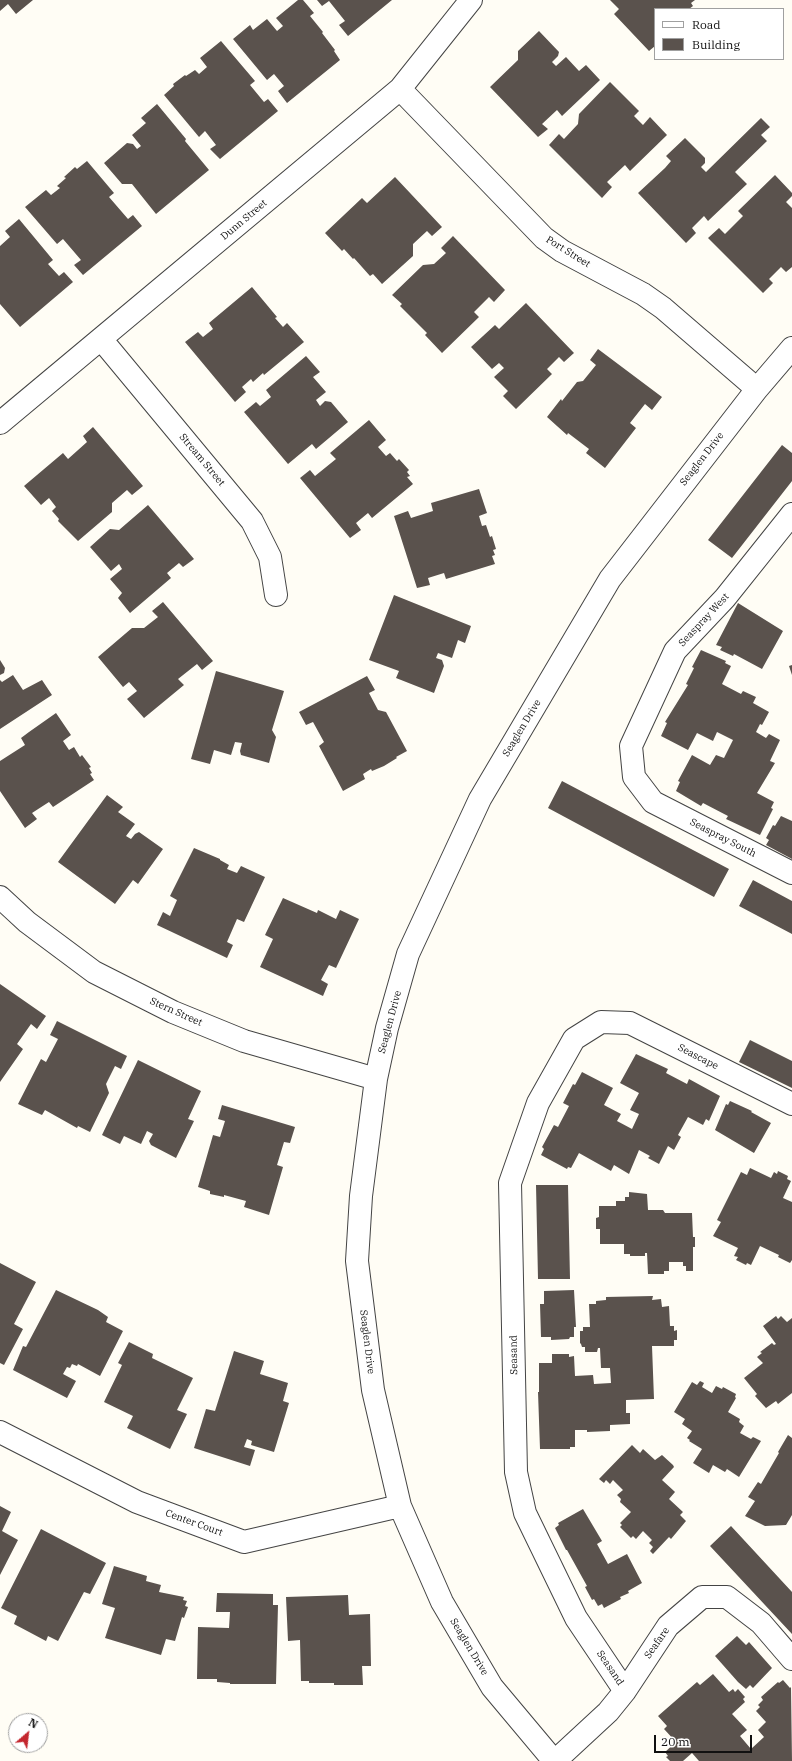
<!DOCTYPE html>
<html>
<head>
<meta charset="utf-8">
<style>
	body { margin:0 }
	#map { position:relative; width:792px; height:1761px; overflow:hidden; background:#fffdf5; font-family:"IBM Plex Serif",serif }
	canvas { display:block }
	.legend { position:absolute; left:654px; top:8px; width:130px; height:52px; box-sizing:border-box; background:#fff; border:1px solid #a0a0a0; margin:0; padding:5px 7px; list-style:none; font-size:12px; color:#111 }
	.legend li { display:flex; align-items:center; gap:8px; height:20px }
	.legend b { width:20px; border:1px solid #a0a0a0 }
	.north { position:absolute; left:8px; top:1713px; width:40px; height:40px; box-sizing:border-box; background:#fff; border:1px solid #a0a0a0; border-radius:50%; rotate:28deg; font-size:11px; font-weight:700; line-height:16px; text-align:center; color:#111 }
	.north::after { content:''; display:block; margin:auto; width:14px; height:18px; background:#c4262e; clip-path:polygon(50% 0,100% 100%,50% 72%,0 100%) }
	.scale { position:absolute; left:654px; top:1735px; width:98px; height:18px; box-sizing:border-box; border:2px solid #111; border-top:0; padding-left:5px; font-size:12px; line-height:14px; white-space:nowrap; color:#111; -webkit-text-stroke:3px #fff; paint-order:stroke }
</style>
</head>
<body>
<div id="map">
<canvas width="792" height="1761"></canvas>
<ul class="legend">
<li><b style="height:5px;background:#fff"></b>Road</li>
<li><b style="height:11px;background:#5a524d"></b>Building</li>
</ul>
<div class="north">N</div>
<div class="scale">20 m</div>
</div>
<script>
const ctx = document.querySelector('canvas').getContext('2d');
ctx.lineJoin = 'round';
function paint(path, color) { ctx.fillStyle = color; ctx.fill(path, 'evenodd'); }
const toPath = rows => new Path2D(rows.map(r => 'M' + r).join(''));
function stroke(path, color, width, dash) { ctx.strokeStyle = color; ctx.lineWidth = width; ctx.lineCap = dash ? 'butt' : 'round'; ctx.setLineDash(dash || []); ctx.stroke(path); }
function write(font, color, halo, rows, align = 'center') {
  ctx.font = font + ' "IBM Plex Serif",serif'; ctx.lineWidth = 4; ctx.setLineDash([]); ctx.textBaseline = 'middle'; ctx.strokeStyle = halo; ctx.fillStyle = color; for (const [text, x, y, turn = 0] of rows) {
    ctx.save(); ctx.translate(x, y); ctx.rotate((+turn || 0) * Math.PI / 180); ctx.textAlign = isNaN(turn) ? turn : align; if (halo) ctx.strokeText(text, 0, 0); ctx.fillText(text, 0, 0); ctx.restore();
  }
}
paint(toPath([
	[0,0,33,0,16,14,8,4,0,11],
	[298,0,303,0,314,13,310,16,323,32,322,33,335,50,334,51,340,60,287,103,278,91,284,86,274,74,267,80,233,39,250,25,253,30,267,19,277,31,283,26,276,18],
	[317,0,392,0,348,36,339,25,345,21,329,1,322,6],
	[610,0,695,0,691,3,693,6,689,9,655,9,655,46,649,51,614,14,619,9],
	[539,31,559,52,558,56,552,62,556,66,566,57,579,71,586,65,600,80,562,116,557,110,542,124,548,129,538,137,490,87,518,60,518,51],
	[221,41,255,81,250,85,264,102,268,99,278,111,220,159,210,149,216,145,205,131,199,137,164,95,174,86,173,84,185,75,186,76,195,70,199,74,207,67,200,58],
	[610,82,639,111,634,116,643,125,650,117,667,135,630,171,625,165,607,182,612,187,602,198,549,145,559,134,564,139,578,124,579,114],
	[157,104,186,139,185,141,209,170,156,214,132,184,122,184,104,163,127,143,133,144,137,149,141,146,132,135,146,123,141,118],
	[761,118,770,127,761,135,767,141,735,172,747,184,708,221,704,216,692,228,696,233,686,243,638,193,665,168,671,161,666,156,685,138,705,158,705,163,701,167,706,172],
	[87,161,114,193,109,197,128,219,133,215,142,226,83,275,74,265,81,260,63,239,57,244,25,207,46,190,51,195,60,188,57,186,66,178,64,177,75,167,77,169],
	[775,175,792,193,792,196,786,202,792,208,792,267,786,272,781,267,769,279,773,283,763,293,708,238,719,228,725,234,743,216,738,211],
	[395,177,442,227,432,236,427,231,413,244,413,256,382,284,373,274,370,276,354,258,353,259,344,249,342,251,325,233,362,198,367,203],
	[19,219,53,260,48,264,59,276,64,272,73,282,20,327,0,304,0,246,10,237,5,231],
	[453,236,505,290,494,302,489,297,474,312,479,317,442,353,425,335,427,333,400,306,402,304,392,295,423,265,434,264,446,253,441,248],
	[252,287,277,317,275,318,283,327,287,323,304,342,264,375,263,373,253,382,251,379,242,387,246,392,235,402,185,342,198,332,203,337,213,329,209,323],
	[526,303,574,353,564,362,559,357,547,369,552,374,516,409,503,396,508,391,494,377,504,368,499,363,492,369,471,347,495,325,499,329],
	[598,349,662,397,652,410,645,404,630,423,636,428,605,468,586,453,589,449,568,433,567,435,547,417,561,399,562,401,577,382,583,381,596,365,590,360],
	[306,356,320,372,313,377,326,392,316,400,320,406,325,401,331,402,348,422,316,449,312,444,288,464,244,412,256,402,260,406,271,397,266,390],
	[369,420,386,440,378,447,386,456,390,453,397,461,399,459,409,470,407,472,410,476,407,477,413,484,372,518,368,513,356,523,361,530,350,538,300,478,310,470,315,476,336,459,330,453],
	[93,427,143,486,132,495,127,490,112,503,112,512,78,541,58,521,59,519,52,511,56,507,49,498,41,505,24,486,63,453,68,459,87,442,83,436],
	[782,445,792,453,792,481,732,558,708,540],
	[479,489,487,513,479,516,482,526,486,525,490,537,492,536,496,549,493,550,495,555,492,556,495,564,446,579,444,573,428,578,430,585,417,588,394,516,408,511,411,518,433,511,431,503],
	[148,505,194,559,183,567,179,563,167,573,171,578,130,613,118,598,122,593,110,579,122,569,119,564,111,571,90,547,110,529,119,530],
	[394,595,471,626,465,643,458,640,452,658,438,653,436,658,442,660,444,666,434,693,396,678,399,671,369,660],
	[163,602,213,661,202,670,197,664,178,679,184,685,144,718,127,699,137,691,129,682,123,687,98,657,132,628,144,628,158,617,152,611],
	[738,603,783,631,762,669,734,654,733,656,720,650,722,647,716,645],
	[701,650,726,661,725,663,731,666,722,684,741,694,743,691,756,697,753,703,769,712,762,725,760,724,756,732,766,738,769,734,780,740,770,761,775,763,757,793,774,802,771,808,773,809,760,835,726,819,728,816,703,803,701,806,676,791,680,782,678,781,692,755,710,765,716,755,724,758,733,740,717,732,713,741,697,733,688,750,661,736,667,723,665,722,688,685,686,684,694,668,692,667],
	[0,660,5,668,4,673,0,675],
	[792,665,792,675,789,666],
	[216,671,284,691,272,730,276,737,269,763,241,755,240,751,242,743,235,742,231,755,214,750,210,764,191,759],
	[13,675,23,690,42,680,52,695,0,729,0,680,2,682],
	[367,676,375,690,369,693,378,710,386,712,407,751,396,757,397,758,384,766,372,771,371,769,363,774,365,779,343,791,319,746,324,742,313,722,306,725,299,712],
	[56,713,71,735,63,741,69,750,74,747,80,757,82,755,91,767,89,768,92,773,90,774,94,780,53,807,49,802,32,813,37,819,25,828,0,791,0,761,25,745,21,738,29,732],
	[562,781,729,869,714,897,548,808],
	[107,795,123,807,118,812,135,824,126,836,131,839,135,834,139,832,163,849,138,884,133,880,115,904,58,862],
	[781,816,792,821,792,859,766,845,769,840,766,838,773,825,775,826],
	[194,848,220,859,220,860,229,865,227,869,237,873,241,866,265,877,244,922,237,919,227,942,233,945,227,958,157,925,163,912,170,916,177,900,170,896],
	[753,880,792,901,792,934,739,906],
	[283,898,317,913,318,910,336,919,340,910,359,919,336,968,329,965,321,980,328,984,323,996,260,967,273,939,265,935],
	[0,984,46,1016,37,1029,31,1024,17,1044,23,1049,0,1082],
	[57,1021,127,1056,121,1069,115,1066,106,1084,109,1093,90,1132,78,1126,77,1128,45,1110,42,1115,18,1104,41,1059,46,1062,58,1039,50,1035],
	[750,1040,792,1061,792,1088,739,1062],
	[636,1054,668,1069,666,1073,687,1084,689,1079,720,1096,709,1121,706,1119,703,1125,688,1117,678,1135,681,1137,674,1150,668,1146,659,1164,648,1158,650,1156,639,1150,629,1174,614,1165,611,1171,579,1153,571,1168,568,1167,567,1169,541,1155,544,1149,542,1147,554,1125,558,1127,569,1106,563,1103,573,1084,575,1085,582,1072,613,1088,604,1105,621,1114,617,1121,632,1129,639,1114,630,1110,639,1093,620,1083],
	[138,1060,201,1091,188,1119,194,1121,176,1158,151,1145,149,1141,153,1134,147,1131,141,1144,124,1136,120,1144,102,1135],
	[730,1101,752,1111,751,1112,771,1123,754,1153,715,1130,726,1104,728,1105],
	[222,1105,295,1127,290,1143,284,1142,277,1165,283,1167,269,1215,244,1207,246,1201,224,1195,224,1197,210,1194,210,1191,198,1187,213,1135,220,1137,225,1121,218,1119],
	[750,1168,771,1178,774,1172,777,1174,778,1171,788,1176,787,1179,791,1181,783,1198,792,1202,792,1260,790,1263,778,1257,779,1255,760,1246,751,1265,747,1263,746,1265,736,1260,738,1257,734,1256,738,1248,713,1236,721,1222,717,1220,741,1172,747,1175],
	[536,1185,568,1185,570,1279,538,1279],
	[629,1192,647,1194,648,1210,663,1210,665,1213,692,1213,693,1237,695,1237,695,1247,693,1247,693,1271,686,1271,686,1266,683,1266,683,1262,669,1262,669,1271,664,1271,664,1274,648,1274,647,1253,645,1253,645,1256,630,1256,630,1254,624,1254,624,1244,600,1244,600,1229,596,1229,596,1218,599,1217,599,1206,616,1206,616,1201,625,1201,625,1197,629,1197],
	[0,1263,36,1282,14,1324,23,1329,4,1365,0,1363],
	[56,1290,98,1310,108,1317,106,1322,123,1331,100,1376,78,1364,77,1366,72,1364,70,1368,67,1367,63,1374,76,1381,67,1398,13,1370,23,1346,26,1347],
	[574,1290,576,1327,574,1327,574,1337,570,1337,569,1339,551,1340,551,1337,541,1337,540,1304,544,1304,544,1291],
	[653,1296,652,1300,661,1299,662,1307,669,1306,670,1326,674,1326,674,1331,677,1330,677,1340,674,1340,674,1346,652,1346,654,1399,626,1400,626,1413,630,1413,630,1424,610,1425,610,1431,587,1432,587,1430,575,1430,575,1447,570,1447,570,1449,540,1449,538,1392,539,1392,539,1363,552,1363,552,1354,569,1354,569,1357,574,1356,575,1376,593,1375,594,1384,611,1383,610,1368,601,1368,600,1348,598,1348,597,1352,585,1352,585,1347,582,1347,581,1344,580,1343,580,1331,583,1331,583,1327,590,1327,589,1304,596,1304,596,1301,606,1300,606,1297],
	[776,1316,778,1319,781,1316,787,1322,792,1318,792,1393,778,1404,776,1401,766,1408,755,1396,757,1394,744,1378,763,1363,757,1357,762,1353,760,1352,772,1343,774,1345,776,1344,763,1326],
	[129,1342,153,1354,152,1358,193,1378,177,1410,187,1414,170,1449,127,1428,133,1416,104,1402,122,1365,118,1363],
	[234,1351,264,1361,260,1374,288,1383,283,1401,289,1403,274,1452,251,1445,252,1441,247,1439,244,1447,255,1450,250,1466,194,1448,206,1409,215,1411],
	[700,1381,704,1383,702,1387,712,1393,716,1386,722,1389,723,1387,736,1394,735,1397,736,1398,728,1412,740,1419,739,1422,744,1426,740,1433,751,1439,753,1437,761,1441,739,1477,727,1469,725,1472,713,1465,709,1473,693,1463,702,1449,689,1441,690,1440,687,1438,692,1431,682,1424,685,1419,674,1412,692,1382,697,1385],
	[788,1435,792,1438,792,1515,786,1525,765,1526,745,1516,755,1501,748,1497,758,1482,761,1484,779,1453,778,1452],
	[632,1445,640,1453,643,1449,655,1460,662,1455,673,1465,674,1467,662,1480,674,1491,675,1492,669,1499,683,1512,680,1515,686,1521,671,1539,669,1537,653,1554,650,1551,653,1547,649,1543,652,1540,643,1531,636,1539,633,1536,631,1538,620,1527,622,1525,620,1523,631,1512,620,1502,621,1499,617,1495,623,1490,613,1480,610,1484,606,1480,604,1483,599,1479],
	[0,1506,11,1512,2,1531,18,1540,0,1575],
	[583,1509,602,1541,597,1544,608,1564,627,1554,642,1583,628,1591,629,1593,620,1597,621,1599,604,1608,602,1604,598,1606,594,1599,592,1600,585,1587,587,1586,567,1550,566,1550,555,1528,559,1525,558,1523],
	[731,1526,792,1592,792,1634,710,1546],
	[41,1529,106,1563,90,1594,84,1592,58,1641,48,1636,46,1641,14,1624,17,1616,1,1608],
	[114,1566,147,1576,146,1581,161,1585,159,1592,184,1597,183,1600,187,1601,185,1606,188,1607,184,1618,182,1617,175,1641,166,1639,161,1655,105,1638,115,1608,102,1604],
	[217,1593,273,1594,273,1605,278,1605,276,1684,230,1684,230,1683,217,1682,217,1679,197,1679,198,1627,229,1628,230,1612,216,1612],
	[348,1595,349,1615,370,1614,371,1666,362,1666,363,1685,334,1685,334,1683,309,1683,309,1681,301,1681,300,1640,288,1641,286,1597],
	[737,1636,746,1645,749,1642,772,1668,753,1688,750,1685,746,1689,738,1682,715,1656],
	[713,1674,729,1692,733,1689,735,1692,738,1689,745,1697,743,1699,745,1702,732,1714,747,1730,740,1736,751,1749,764,1737,758,1730,766,1722,756,1711,760,1707,758,1705,763,1700,761,1697,778,1682,779,1683,783,1680,790,1688,791,1687,792,1761,699,1761,692,1753,683,1761,670,1761,666,1757,668,1756,665,1752,676,1742,664,1729,667,1726,658,1716,697,1682,700,1685]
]), '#5a524d');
const minor = toPath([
	[400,89,544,238,562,251,643,294,663,308,757,389],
	[101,339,252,521,270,557,276,595],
	[0,423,400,89,471,0],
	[792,514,725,598,675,651,631,746,634,777,653,802,792,873],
	[0,897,27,922,94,972,173,1012,244,1041,376,1079],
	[0,1432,137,1502,244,1542,400,1506],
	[625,1691,576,1618,525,1513,516,1472,510,1183,538,1103,574,1039,601,1022,630,1023,792,1104],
	[554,1761,492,1687,442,1602,400,1506,373,1390,357,1261,361,1196,376,1079,387,1028,408,954,480,799,610,579,757,389,792,348],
	[555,1761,608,1712,625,1691,668,1626,702,1597,727,1597,761,1623,792,1659]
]);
stroke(minor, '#444', 24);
stroke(minor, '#fff', 22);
write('10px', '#111', '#fff', [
	["Dunn Street",244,220,-40],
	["Port Street",568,252,32],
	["Seaglen Drive",702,459,-52],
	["Stream Street",202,460,50],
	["Seaspray West",704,620,-47],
	["Seaglen Drive",522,728,-59],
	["Seaspray South",723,838,27],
	["Stern Street",176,1012,24],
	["Seaglen Drive",390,1022,-75],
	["Seascape",698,1057,27],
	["Seaglen Drive",367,1342,83],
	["Seasand",514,1355,-91],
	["Center Court",194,1523,20],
	["Seafare",657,1643,-55],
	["Seaglen Drive",469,1647,59],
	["Seasand",610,1668,56]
]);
</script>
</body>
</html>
